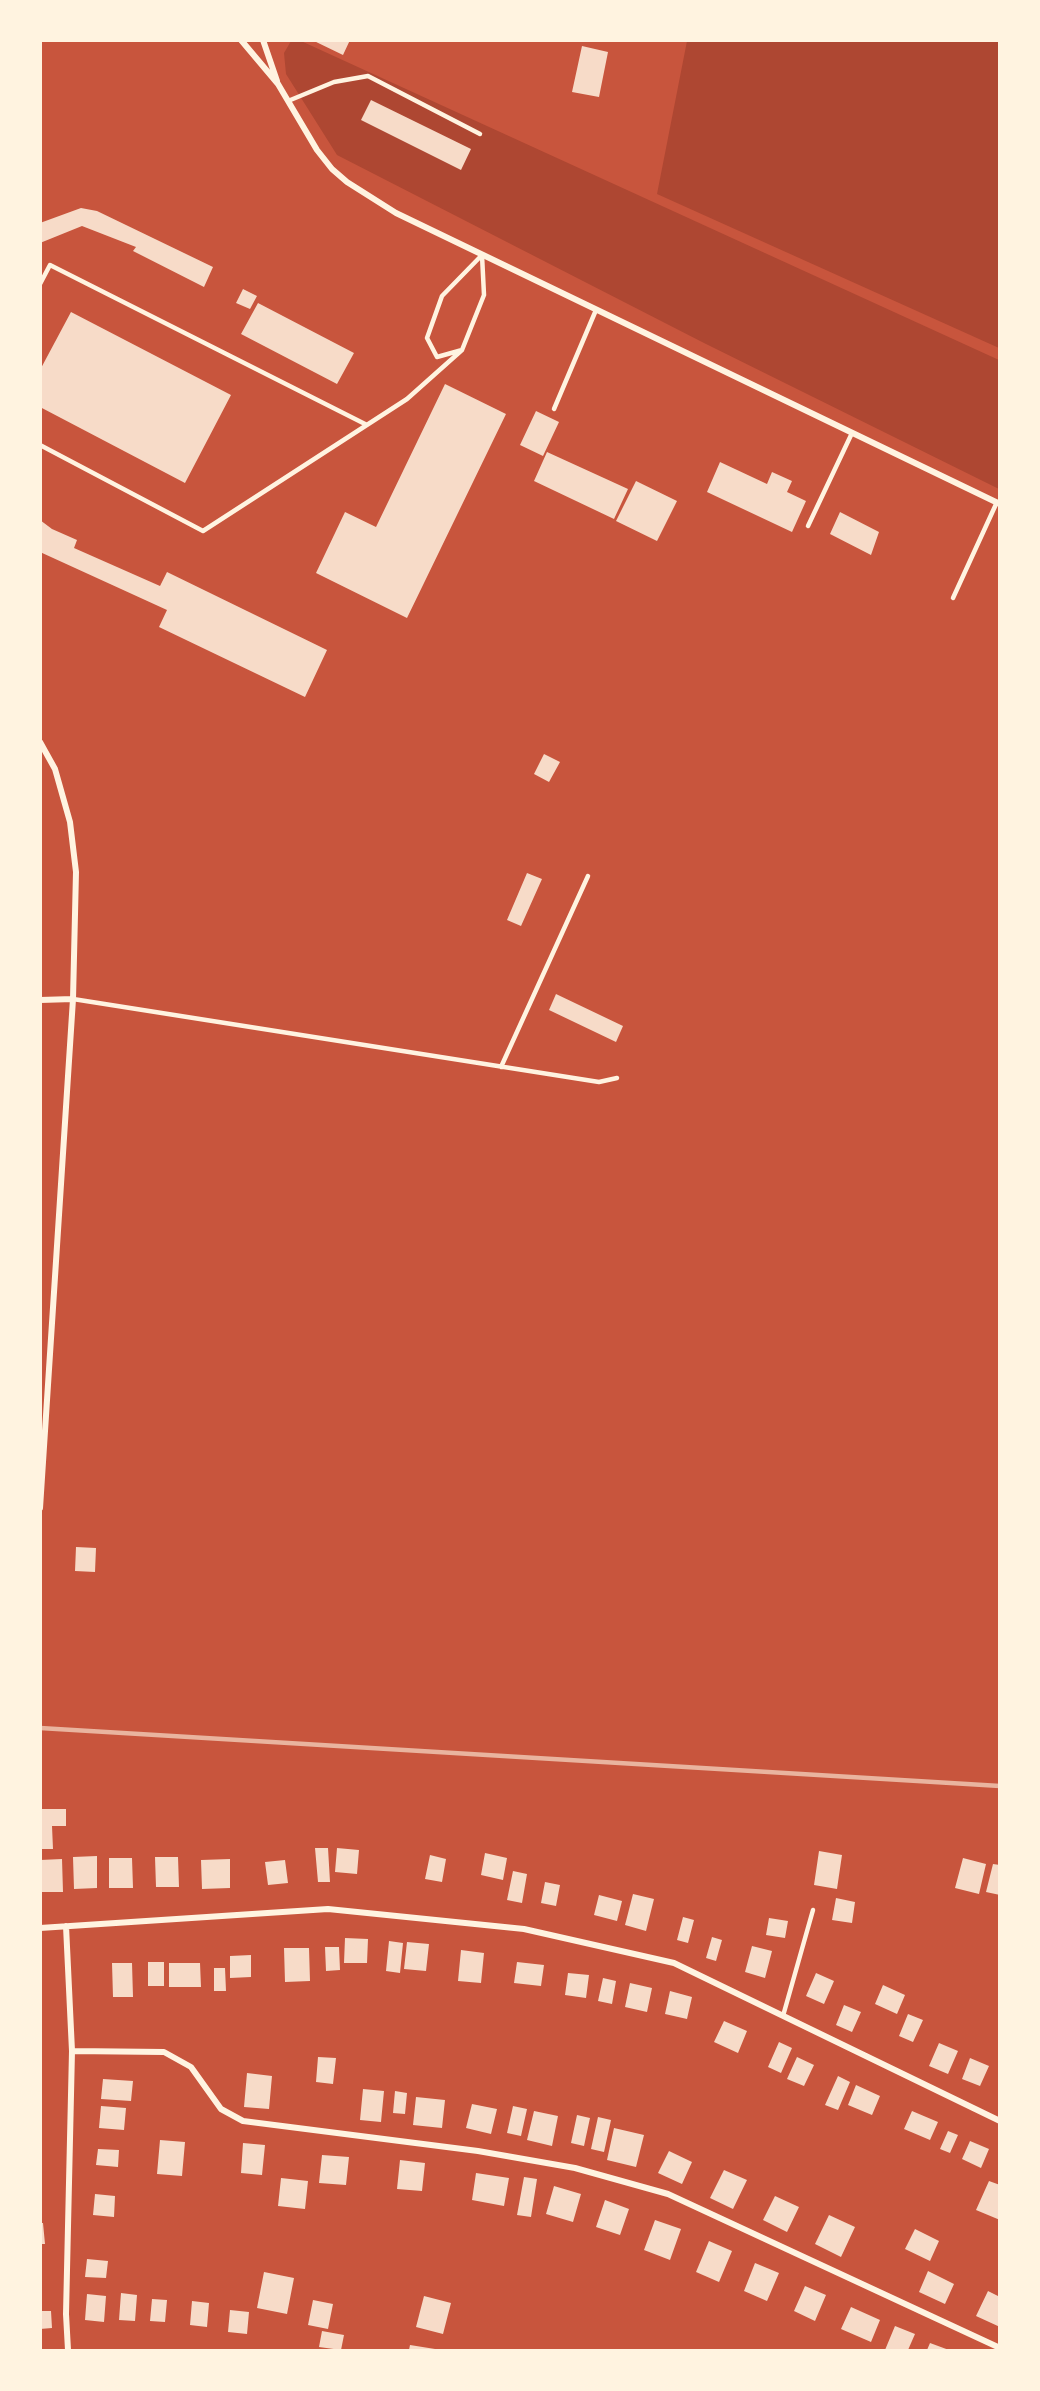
<!DOCTYPE html>
<html>
<head>
<meta charset="utf-8">
<style>
	body { margin:0 }
	#map { position:relative; width:1040px; height:2391px; overflow:hidden; background:#c8553d; font-family:Ubuntu,sans-serif }
	canvas { display:block }
	.frame { position:absolute; inset:0; border:42px solid #fff3e0; pointer-events:none }
</style>
</head>
<body>
<div id="map">
<canvas width="1040" height="2391"></canvas>
<div class="frame"></div>
</div>
<script>
const ctx = document.querySelector('canvas').getContext('2d');
ctx.lineJoin = 'round';
function paint(path, color) { ctx.fillStyle = color; ctx.fill(path, 'evenodd'); }
const toPath = rows => new Path2D(rows.map(r => 'M' + r).join(''));
function stroke(path, color, width, dash) { ctx.strokeStyle = color; ctx.lineWidth = width; ctx.lineCap = dash ? 'butt' : 'round'; ctx.setLineDash(dash || []); ctx.stroke(path); }
paint(toPath([
	[291,41,301,41,999,360,999,489,704,343,337,155,286,74,284,53],
	[687,41,999,41,999,348,657,194]
]), '#ae4732');
paint(toPath([
	[312,40,350,40,343,55],
	[582,46,608,52,599,97,572,92],
	[371,100,471,149,461,170,361,120],
	[81,208,97,211,213,267,204,287,133,251,136,247,82,226,40,243,40,223],
	[243,289,257,296,250,309,236,303],
	[258,303,354,353,337,384,241,334],
	[71,312,231,395,185,483,40,407,40,370],
	[445,384,506,414,407,618,316,573,345,512,376,527],
	[536,411,559,422,543,456,520,445],
	[547,452,628,489,614,519,534,481],
	[720,462,767,484,772,472,792,481,787,492,806,501,792,532,707,492],
	[636,481,677,501,657,541,616,521],
	[840,512,879,532,871,555,830,534],
	[40,520,52,529,77,540,74,548,160,586,167,572,327,650,305,697,159,627,167,610,40,552],
	[544,754,560,762,549,782,534,774],
	[527,873,542,879,521,926,507,920],
	[556,994,623,1026,616,1042,549,1010],
	[76,1547,96,1548,95,1572,75,1571],
	[40,1809,66,1809,66,1826,52,1826,53,1849,40,1849],
	[315,1848,328,1848,330,1882,318,1882],
	[337,1848,359,1850,357,1874,335,1872],
	[819,1851,842,1855,837,1889,814,1885],
	[485,1853,507,1858,503,1880,481,1875],
	[430,1855,446,1859,442,1882,425,1879],
	[97,1856,97,1888,74,1889,73,1857],
	[155,1857,178,1857,179,1887,156,1887],
	[109,1858,132,1858,133,1888,109,1888],
	[963,1858,986,1864,979,1894,955,1888],
	[62,1859,63,1892,40,1892,40,1860],
	[230,1859,230,1888,202,1889,201,1860],
	[285,1860,288,1883,268,1885,265,1862],
	[993,1864,1000,1865,1000,1895,986,1892],
	[513,1871,527,1874,522,1903,507,1900],
	[545,1882,560,1885,556,1906,541,1903],
	[633,1894,654,1899,646,1931,625,1925],
	[599,1895,622,1901,617,1921,594,1915],
	[836,1898,855,1902,852,1923,832,1920],
	[683,1917,694,1920,688,1943,677,1940],
	[769,1918,788,1921,785,1938,766,1935],
	[712,1937,722,1940,716,1961,706,1958],
	[345,1938,368,1939,367,1963,344,1963],
	[389,1941,403,1943,400,1973,386,1971],
	[407,1942,429,1944,426,1971,404,1969],
	[752,1946,772,1951,765,1978,745,1972],
	[325,1947,339,1947,340,1970,326,1971],
	[284,1948,309,1948,310,1981,285,1982],
	[461,1950,484,1953,481,1983,458,1981],
	[251,1955,251,1977,230,1978,230,1956],
	[148,1962,164,1962,164,1986,148,1986],
	[517,1962,544,1965,541,1986,514,1983],
	[112,1963,132,1963,133,1997,113,1997],
	[169,1963,200,1963,201,1987,169,1987],
	[214,1968,225,1968,226,1991,214,1991],
	[568,1973,589,1975,586,1998,565,1995],
	[816,1973,834,1981,824,2004,806,1996],
	[603,1978,616,1981,612,2004,598,2001],
	[630,1983,652,1988,647,2012,625,2007],
	[883,1985,905,1995,897,2014,875,2004],
	[670,1991,692,1997,687,2019,665,2014],
	[844,2005,861,2012,852,2032,836,2025],
	[908,2014,923,2020,913,2042,899,2036],
	[724,2021,747,2031,738,2053,714,2042],
	[779,2042,792,2048,781,2073,768,2067],
	[939,2043,958,2051,948,2074,929,2066],
	[318,2057,336,2058,333,2084,316,2082],
	[797,2057,814,2065,804,2086,787,2079],
	[970,2058,989,2066,980,2086,962,2079],
	[247,2073,272,2076,269,2109,244,2107],
	[838,2076,850,2082,838,2110,825,2105],
	[103,2079,133,2081,131,2101,101,2099],
	[856,2085,880,2096,872,2115,848,2105],
	[363,2089,384,2091,381,2122,360,2120],
	[395,2091,407,2093,405,2114,393,2113],
	[416,2097,445,2100,442,2128,413,2125],
	[472,2104,497,2109,491,2134,466,2128],
	[101,2106,126,2108,124,2130,99,2128],
	[513,2106,527,2109,521,2136,507,2133],
	[534,2111,558,2116,552,2146,527,2140],
	[912,2111,938,2122,930,2140,904,2129],
	[577,2115,590,2118,584,2146,571,2143],
	[598,2117,611,2120,604,2152,591,2149],
	[614,2128,644,2135,636,2167,607,2160],
	[948,2131,958,2135,950,2153,940,2149],
	[160,2140,185,2142,182,2176,157,2174],
	[970,2141,989,2149,981,2168,962,2159],
	[243,2143,265,2145,262,2175,241,2173],
	[98,2149,119,2150,118,2167,96,2165],
	[669,2151,692,2162,682,2184,658,2173],
	[322,2155,349,2157,346,2185,319,2183],
	[400,2160,425,2163,422,2191,397,2189],
	[724,2170,747,2180,733,2209,710,2198],
	[476,2173,509,2178,504,2206,472,2200],
	[524,2177,537,2179,531,2217,517,2215],
	[281,2178,308,2181,305,2209,278,2206],
	[989,2181,1000,2185,1000,2220,976,2210],
	[554,2186,581,2194,573,2222,546,2214],
	[95,2194,115,2196,114,2217,93,2215],
	[775,2196,799,2207,787,2232,763,2220],
	[605,2200,629,2209,620,2235,596,2227],
	[829,2215,855,2227,841,2257,815,2244],
	[655,2220,681,2229,670,2260,644,2250],
	[40,2223,43,2223,45,2244,40,2244],
	[915,2229,939,2241,930,2261,905,2249],
	[709,2241,732,2251,719,2282,696,2272],
	[87,2259,108,2261,106,2278,85,2277],
	[755,2263,779,2273,767,2301,744,2291],
	[928,2271,954,2284,945,2304,919,2292],
	[264,2272,294,2278,287,2314,257,2308],
	[805,2286,826,2295,815,2321,794,2311],
	[988,2291,1000,2297,1000,2327,976,2316],
	[121,2293,137,2295,135,2321,119,2320],
	[87,2294,106,2296,104,2322,85,2320],
	[424,2296,451,2303,443,2334,416,2327],
	[152,2299,167,2300,165,2322,150,2321],
	[313,2300,333,2304,328,2329,308,2325],
	[192,2301,209,2303,207,2327,190,2325],
	[851,2307,880,2320,871,2342,841,2329],
	[230,2310,249,2312,247,2334,228,2332],
	[40,2311,51,2311,52,2328,40,2329],
	[895,2326,915,2334,908,2350,885,2350],
	[322,2331,344,2335,341,2350,319,2347],
	[930,2343,949,2350,927,2350],
	[410,2345,435,2349,434,2350,409,2350]
]), '#f7dbc8');
stroke(toPath([
	[288,101,334,82,368,76,480,134],
	[40,284,50,265,367,425],
	[554,409,596,310],
	[40,445,203,531,407,399,462,350,484,295,482,255,442,296,427,338,437,357,462,350],
	[808,526,852,433],
	[953,598,997,502],
	[73,999,599,1082,617,1078],
	[501,1067,588,876],
	[783,2016,813,1910]
]), '#fff3e0', 4.5);
stroke(toPath([
	[241,40,278,84,317,150,332,169,347,182,396,213,1000,504],
	[263,40,277,81],
	[40,742,55,769,70,822,76,872,73,999,40,1508],
	[40,1000,73,999],
	[66,1926,72,2051,66,2314,68,2350],
	[40,1928,328,1909,524,1929,674,1963,1000,2121],
	[72,2051,164,2052,191,2067,221,2109,243,2121,478,2151,575,2168,668,2194,1000,2348]
]), '#fff3e0', 6);
stroke(toPath([
	[40,1728,1000,1786]
]), '#e9b49f', 4.5);
</script>
</body>
</html>
